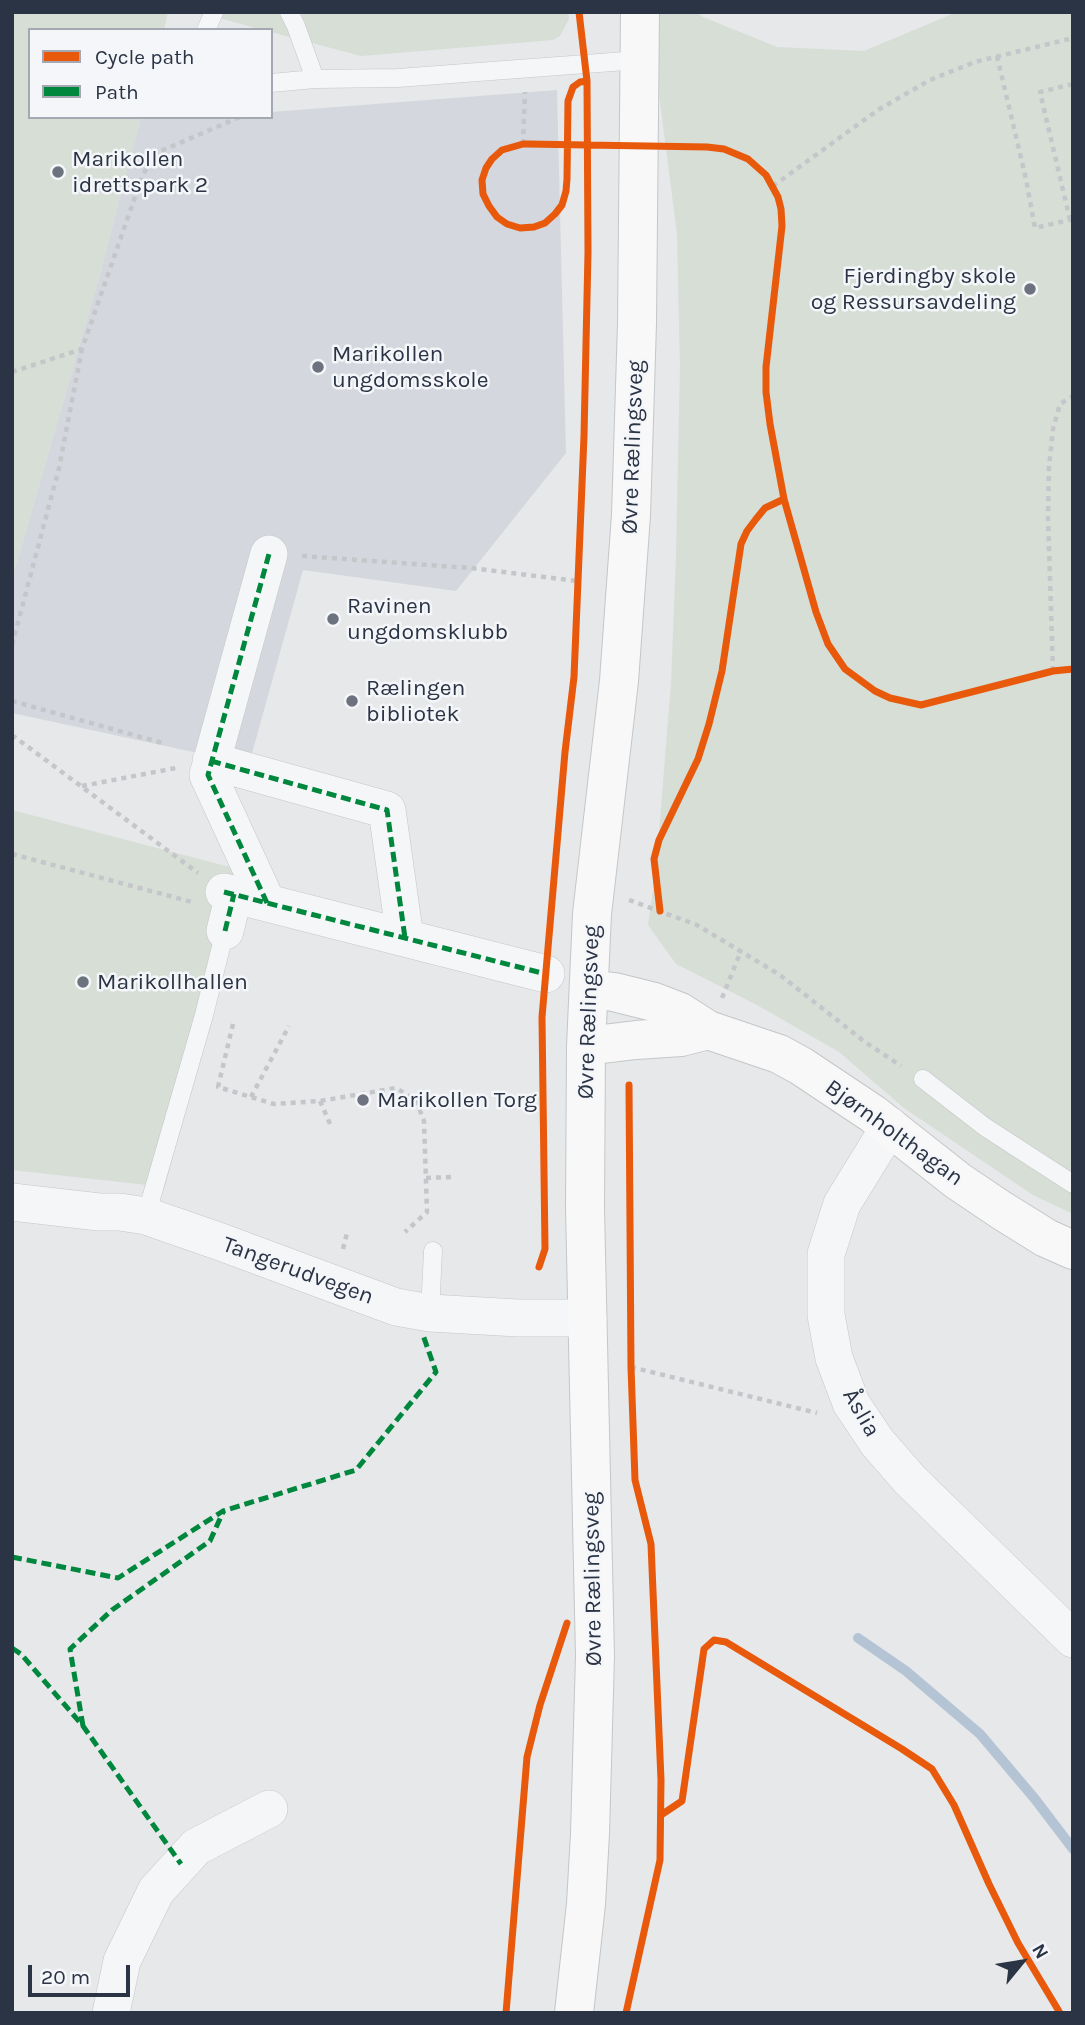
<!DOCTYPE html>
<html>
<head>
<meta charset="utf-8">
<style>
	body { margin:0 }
	#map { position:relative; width:1085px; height:2025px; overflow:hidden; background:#e6e8ea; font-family:Karla,sans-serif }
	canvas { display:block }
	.frame { position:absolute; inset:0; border:14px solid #2b3445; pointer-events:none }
	.legend { position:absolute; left:28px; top:28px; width:245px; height:91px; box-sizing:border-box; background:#f4f6f9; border:2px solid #a4a8b1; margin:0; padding:9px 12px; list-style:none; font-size:21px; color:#2b3445 }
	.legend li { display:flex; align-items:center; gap:14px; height:35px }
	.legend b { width:35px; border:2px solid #a4a8b1 }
	.north { position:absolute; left:987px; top:1927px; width:70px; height:70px; -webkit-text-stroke:5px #f4f6f9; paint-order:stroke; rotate:60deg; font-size:19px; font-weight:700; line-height:28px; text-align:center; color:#2b3445 }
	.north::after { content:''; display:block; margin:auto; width:24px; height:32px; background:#2b3445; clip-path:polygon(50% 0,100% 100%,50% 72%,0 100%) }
	.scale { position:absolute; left:28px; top:1965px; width:102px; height:32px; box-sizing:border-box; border:4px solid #2b3445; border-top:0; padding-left:9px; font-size:21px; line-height:24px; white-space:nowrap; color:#2b3445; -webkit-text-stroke:5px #f4f6f9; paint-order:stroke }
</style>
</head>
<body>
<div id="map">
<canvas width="1085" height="2025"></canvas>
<div class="frame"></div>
<ul class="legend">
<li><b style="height:9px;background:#e8590c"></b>Cycle path</li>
<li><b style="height:9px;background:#00873e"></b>Path</li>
</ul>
<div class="north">N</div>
<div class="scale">20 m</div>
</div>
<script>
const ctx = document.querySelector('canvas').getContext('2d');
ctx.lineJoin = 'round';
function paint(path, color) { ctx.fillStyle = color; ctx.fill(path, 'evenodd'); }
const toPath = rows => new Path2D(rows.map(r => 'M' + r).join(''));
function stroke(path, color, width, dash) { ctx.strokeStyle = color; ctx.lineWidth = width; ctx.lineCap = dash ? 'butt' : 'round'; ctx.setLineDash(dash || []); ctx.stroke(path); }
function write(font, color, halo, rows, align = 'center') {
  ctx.font = font + ' Karla,sans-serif'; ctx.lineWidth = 5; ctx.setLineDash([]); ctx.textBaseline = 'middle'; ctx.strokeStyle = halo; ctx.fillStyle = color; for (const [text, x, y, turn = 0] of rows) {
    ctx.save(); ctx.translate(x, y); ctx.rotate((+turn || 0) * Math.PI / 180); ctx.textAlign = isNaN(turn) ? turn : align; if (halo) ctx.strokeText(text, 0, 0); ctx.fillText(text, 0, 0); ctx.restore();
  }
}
paint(toPath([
	[557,90,566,453,456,591,303,570,249,764,12,713,12,579,98,281,141,117,271,117,271,112]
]), '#d4d7dd');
paint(toPath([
	[12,12,168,12,164,30,30,30,30,117,141,117,98,281,12,579],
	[198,12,568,12,569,19,560,36,553,40,361,56,271,32,271,30,262,30],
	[656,12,696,12,703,17,777,47,864,51,957,12,1073,12,1073,1214,1033,1195,904,1108,839,1052,757,1005,676,964,648,925,656,870,671,683,676,557,680,365,677,234,656,71],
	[12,810,245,871,165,1187,12,1170]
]), '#d6ded6');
stroke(toPath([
	[858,1638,906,1671,980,1734,1035,1799,1073,1849]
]), '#b4c4d5', 10);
const lane = toPath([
	[289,12,296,26,315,79],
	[206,30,214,12],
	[271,83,315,79,398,78,639,60],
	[923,1079,985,1127,1073,1184],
	[146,1216,204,1015,225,931],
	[430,1313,433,1251]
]);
const street = toPath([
	[211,761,387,810,405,938],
	[224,892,546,974],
	[267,903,208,775,269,554],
	[225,931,234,894],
	[890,1126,842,1204,826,1254,826,1315,834,1358,851,1403,877,1442,910,1480,1073,1639],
	[12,1202,99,1212,120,1212,146,1216,218,1241,396,1307,430,1313,518,1318,588,1318],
	[111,2013,122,1961,156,1891,196,1847,269,1809]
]);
const secondary = toPath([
	[589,989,614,992,654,1002,680,1012,708,1030,779,1054,801,1066,873,1114,958,1181,1001,1210,1046,1238,1073,1250],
	[586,1046,636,1040,681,1037,708,1030],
	[574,2013,586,1904,590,1834,595,1656,585,1208,586,1046,592,914,619,681,631,515,637,323,640,12]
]);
stroke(lane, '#c4c6c8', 19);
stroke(street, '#c4c6c8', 38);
stroke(secondary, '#c4c6c8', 40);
stroke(toPath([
	[997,56,1026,179,1035,228,1073,219],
	[523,144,525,92],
	[773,186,878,110,930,80,975,62,1073,38],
	[1070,220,1040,92,1073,84],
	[12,372,82,349,142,177,154,154,240,117],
	[302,556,471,568,577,581],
	[12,645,59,468,82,349],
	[1053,671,1048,517,1049,467,1053,429,1060,404,1073,396],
	[12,701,166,744],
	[12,735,198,873],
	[82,786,176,768],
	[12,854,192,902],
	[629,900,697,925,780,975,865,1042,901,1066],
	[722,998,741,951],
	[233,1024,218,1087,274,1104,320,1101,396,1088,416,1100,424,1121,427,1212,405,1232],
	[251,1097,289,1026],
	[320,1101,331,1126],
	[426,1178,451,1177],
	[343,1249,347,1233],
	[631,1367,817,1413]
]), '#c5c6ca', 4.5, [5, 5]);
stroke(lane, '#f5f6f7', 18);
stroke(street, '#f5f6f7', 37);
stroke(secondary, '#f8f8f8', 38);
stroke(toPath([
	[211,761,387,810,405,938],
	[224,892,546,974],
	[267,903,208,775,269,554],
	[225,931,234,894],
	[12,1557,118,1578,223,1511,356,1470,436,1372,423,1335],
	[12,1648,21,1654,83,1726,181,1864],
	[83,1726,70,1649,112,1610,210,1541,223,1512]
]), '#00873e', 5, [10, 5]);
stroke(toPath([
	[587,81,580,82,573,87,568,101,567,179,566,191,562,205,555,214,545,223,534,227,520,228,507,224,497,217,489,206,483,194,482,180,486,168,492,159,502,150,523,144,527,144,707,147,724,149,748,159,766,175,778,197,781,209,782,226,766,367,766,392,770,424,784,499,816,612,828,644,845,669,875,691,890,698,921,705,1053,671,1073,669],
	[660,911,654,859,659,840,698,759,709,724,722,671,741,544,747,531,756,519,765,508,784,499],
	[539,1267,545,1249,542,1017,565,752,574,677,584,436,588,252,587,81,579,12],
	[661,1815,682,1801,704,1649,714,1640,726,1642,902,1749,932,1769,954,1805,989,1884,1018,1943,1060,2013],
	[506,2013,527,1757,540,1705,567,1623],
	[626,2013,660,1860,661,1780,651,1544,635,1480,631,1367,629,1085]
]), '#e8590c', 7);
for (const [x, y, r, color] of [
	[58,172,7,"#6c737f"],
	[1030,289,7,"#6c737f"],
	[318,367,7,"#6c737f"],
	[333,619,7,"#6c737f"],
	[352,701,7,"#6c737f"],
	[83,982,7,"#6c737f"],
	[363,1100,7,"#6c737f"]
]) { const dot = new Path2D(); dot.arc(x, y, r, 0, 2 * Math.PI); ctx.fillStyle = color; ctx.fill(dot); stroke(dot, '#f4f6f9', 2.5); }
write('23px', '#2b3445', '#f4f6f9', [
	["Marikollen",72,159],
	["idrettspark 2",72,185],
	["Fjerdingby skole",1016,276,"right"],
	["og Ressursavdeling",1016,302,"right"],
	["Marikollen",332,354],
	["ungdomsskole",332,380],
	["Ravinen",347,606],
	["ungdomsklubb",347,632],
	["Rælingen",366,688],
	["bibliotek",366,714],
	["Marikollhallen",97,982],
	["Marikollen Torg",377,1100]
], 'left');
write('23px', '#2b3445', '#f4f6f9', [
	["Øvre Rælingsveg",633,447,-88],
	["Øvre Rælingsveg",589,1012,-88],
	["Bjørnholthagan",894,1133,36],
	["Tangerudvegen",298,1271,20],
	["Åslia",861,1413,60],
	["Øvre Rælingsveg",593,1579,-91]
]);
</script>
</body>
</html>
